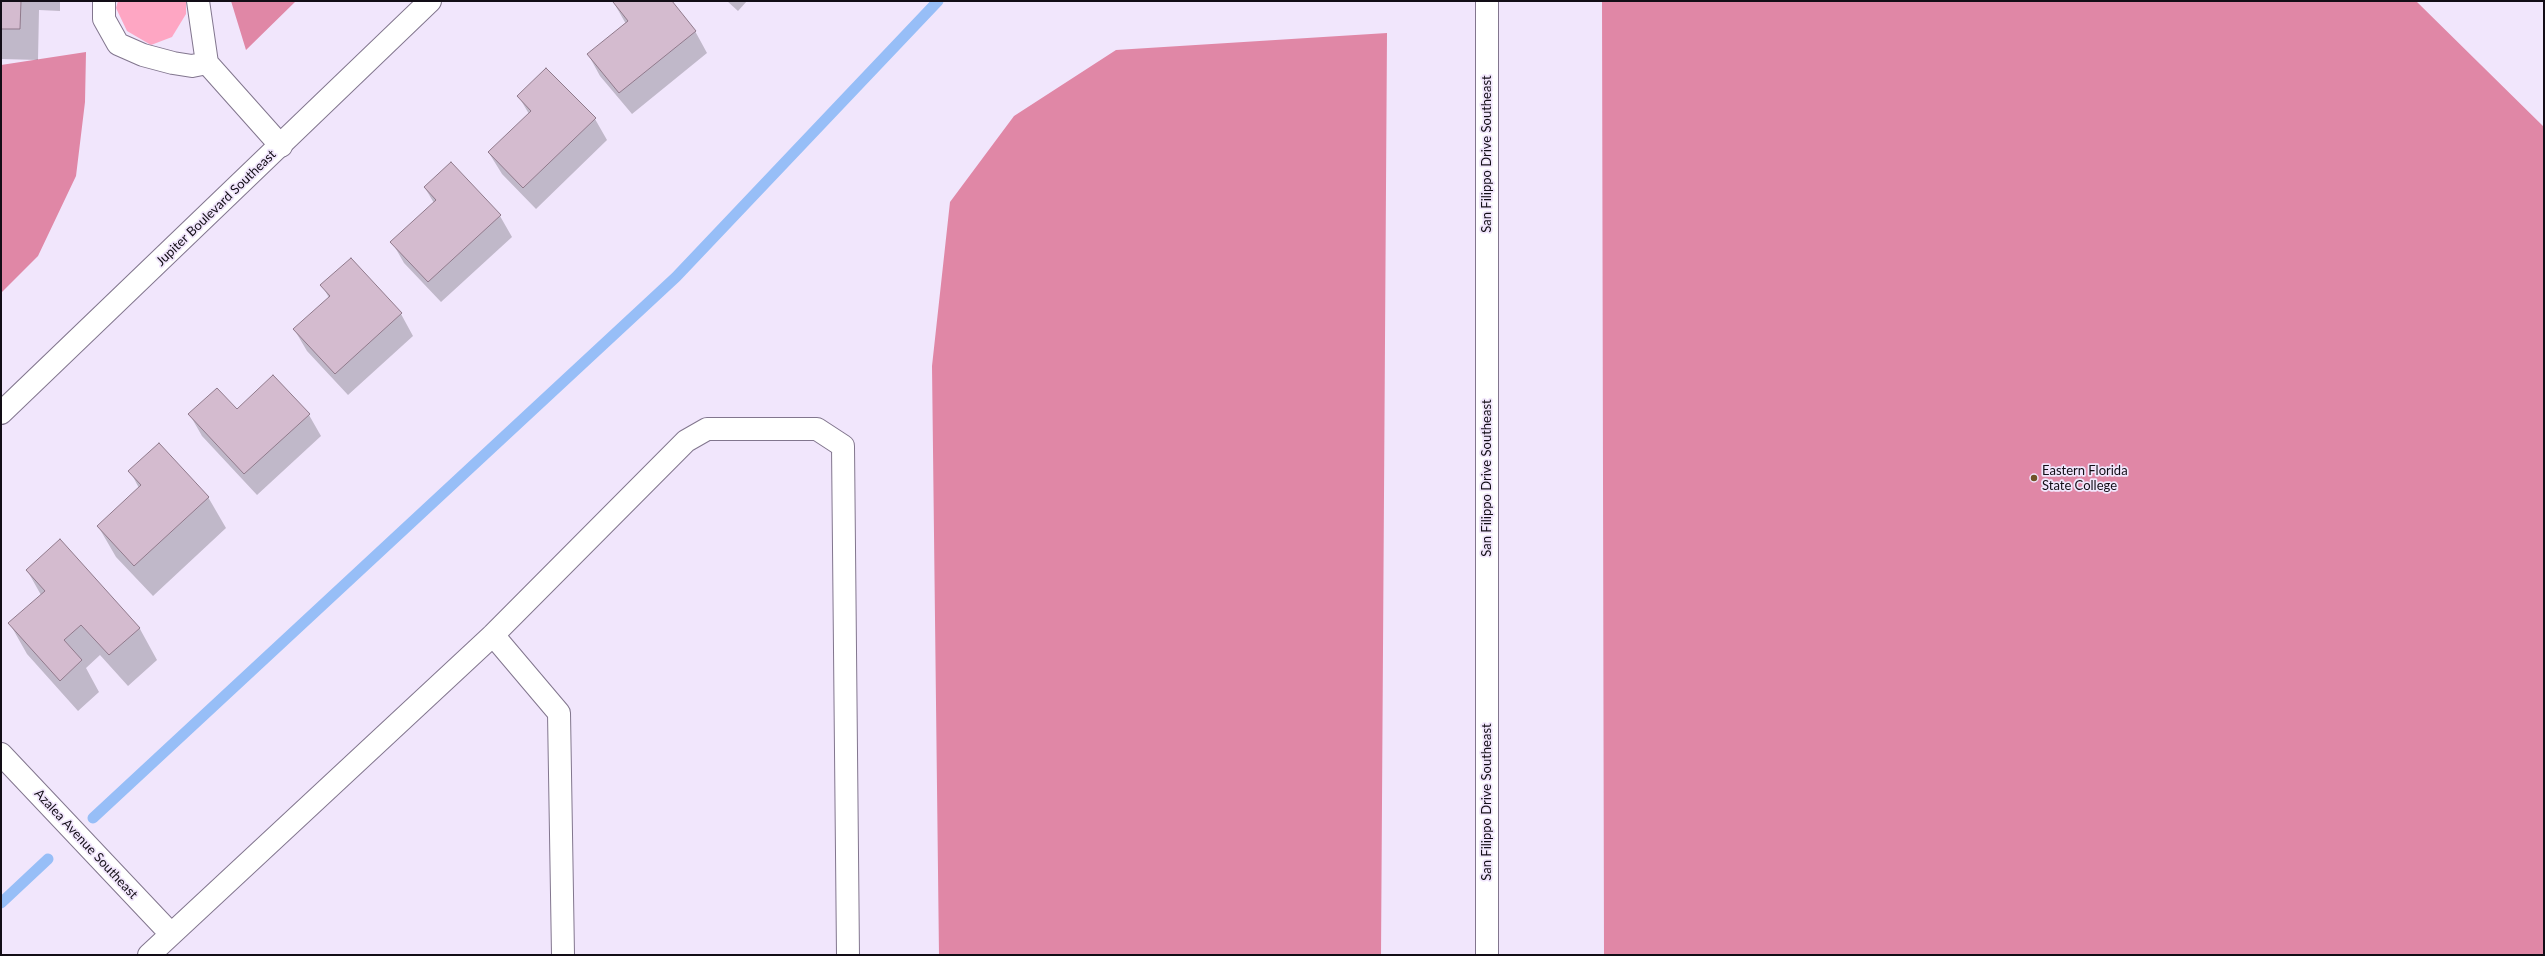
<!DOCTYPE html>
<html>
<head>
<meta charset="utf-8">
<style>
	body { margin:0 }
	#map { position:relative; width:2545px; height:956px; overflow:hidden; background:#f1e6fc; font-family:Lato,sans-serif }
	canvas { display:block }
	.frame { position:absolute; inset:0; border:2px solid #120d16; pointer-events:none }
</style>
</head>
<body>
<div id="map">
<canvas width="2545" height="956"></canvas>
<div class="frame"></div>
</div>
<script>
const ctx = document.querySelector('canvas').getContext('2d');
ctx.lineJoin = 'round';
function paint(path, color) { ctx.fillStyle = color; ctx.fill(path, 'evenodd'); }
const toPath = rows => new Path2D(rows.map(r => 'M' + r).join(''));
function stroke(path, color, width, dash) { ctx.strokeStyle = color; ctx.lineWidth = width; ctx.lineCap = dash ? 'butt' : 'round'; ctx.setLineDash(dash || []); ctx.stroke(path); }
function write(font, color, halo, rows, align = 'center') {
  ctx.font = font + ' Lato,sans-serif'; ctx.lineWidth = 3.5; ctx.setLineDash([]); ctx.textBaseline = 'middle'; ctx.strokeStyle = halo; ctx.fillStyle = color; for (const [text, x, y, turn = 0] of rows) {
    ctx.save(); ctx.translate(x, y); ctx.rotate((+turn || 0) * Math.PI / 180); ctx.textAlign = isNaN(turn) ? turn : align; if (halo) ctx.strokeText(text, 0, 0); ctx.fillText(text, 0, 0); ctx.restore();
  }
}
paint(toPath([
	[118,1,186,1,186,14,172,37,151,45,127,31,116,8]
]), '#fea6c3');
paint(toPath([
	[231,1,296,1,246,50],
	[1602,1,2416,1,2544,127,2544,955,1604,955],
	[1387,33,1381,955,939,955,932,366,950,202,1014,116,1116,50],
	[86,52,85,102,76,176,38,256,1,293,1,65]
]), '#e087a6');
paint(toPath([
	[1,1,60,1,60,11,39,10,38,60,1,59],
	[616,1,670,1,695,31,707,53,632,114,600,76,588,54,626,24,614,3],
	[727,1,747,1,738,11],
	[519,97,595,119,607,140,536,209,502,174,489,153,529,114],
	[425,188,500,216,512,237,441,302,404,263,392,242,434,203],
	[351,259,401,314,413,336,348,395,307,351,294,329,329,298,322,285],
	[237,410,309,415,321,436,257,495,202,436,190,415],
	[130,471,208,497,226,528,153,596,116,557,98,526,139,488],
	[60,541,140,629,157,660,128,686,100,655,86,668,99,692,78,711,27,654,10,624,41,595,27,570]
]), '#0003');
stroke(toPath([
	[93,818,676,277,938,1],
	[1,903,48,859]
]), '#97bef7', 11);
const building = toPath([
	[1,1,21,1,20,29,1,29,1,1],
	[615,1,672,1,696,31,619,93,587,54,628,21,613,2,615,1],
	[546,68,596,118,523,188,488,152,531,111,517,96,546,68],
	[451,162,501,215,428,282,390,242,436,200,424,187,451,162],
	[351,258,402,313,335,374,293,329,330,296,320,285,351,258],
	[273,375,310,414,244,474,188,414,217,388,237,409,273,375],
	[159,443,209,497,134,566,97,526,141,485,128,471,159,443],
	[60,539,140,628,109,655,81,625,64,640,82,660,60,681,8,623,45,591,26,570,60,539]
]);
paint(building, '#d4bbcf');
stroke(building, '#8f798b', 1);
const service = toPath([
	[493,635,559,713,563,955],
	[1,754,171,934],
	[149,955,493,635,686,441,707,429,817,429,843,446,848,955]
]);
const minor = toPath([
	[104,1,104,19,118,44,143,55,173,63,192,66,207,63],
	[198,1,207,63,281,146]
]);
const tertiary = toPath([
	[1487,1,1487,955],
	[1,413,430,1]
]);
stroke(service, '#82768e', 24);
stroke(minor, '#82768e', 24);
stroke(tertiary, '#82768e', 24);
stroke(service, '#fff', 22);
stroke(minor, '#fff', 22);
stroke(tertiary, '#fff', 22);
for (const [x, y, r, color] of [
	[2034,478,4,"#705227"]
]) { const dot = new Path2D(); dot.arc(x, y, r, 0, 2 * Math.PI); ctx.fillStyle = color; ctx.fill(dot); stroke(dot, '#f1e6fc', 1.5); }
write('13px', '#120d16', '#f1e6fc', [
	["San Filippo Drive Southeast",1487,154,-90],
	["Jupiter Boulevard Southeast",216,208,-44],
	["San Filippo Drive Southeast",1487,478,-90],
	["San Filippo Drive Southeast",1487,802,-90],
	["Azalea Avenue Southeast",86,844,47]
]);
write('13px', '#120d16', '#f1e6fc', [
	["Eastern Florida",2042,471],
	["State College",2042,486]
], 'left');
</script>
</body>
</html>
